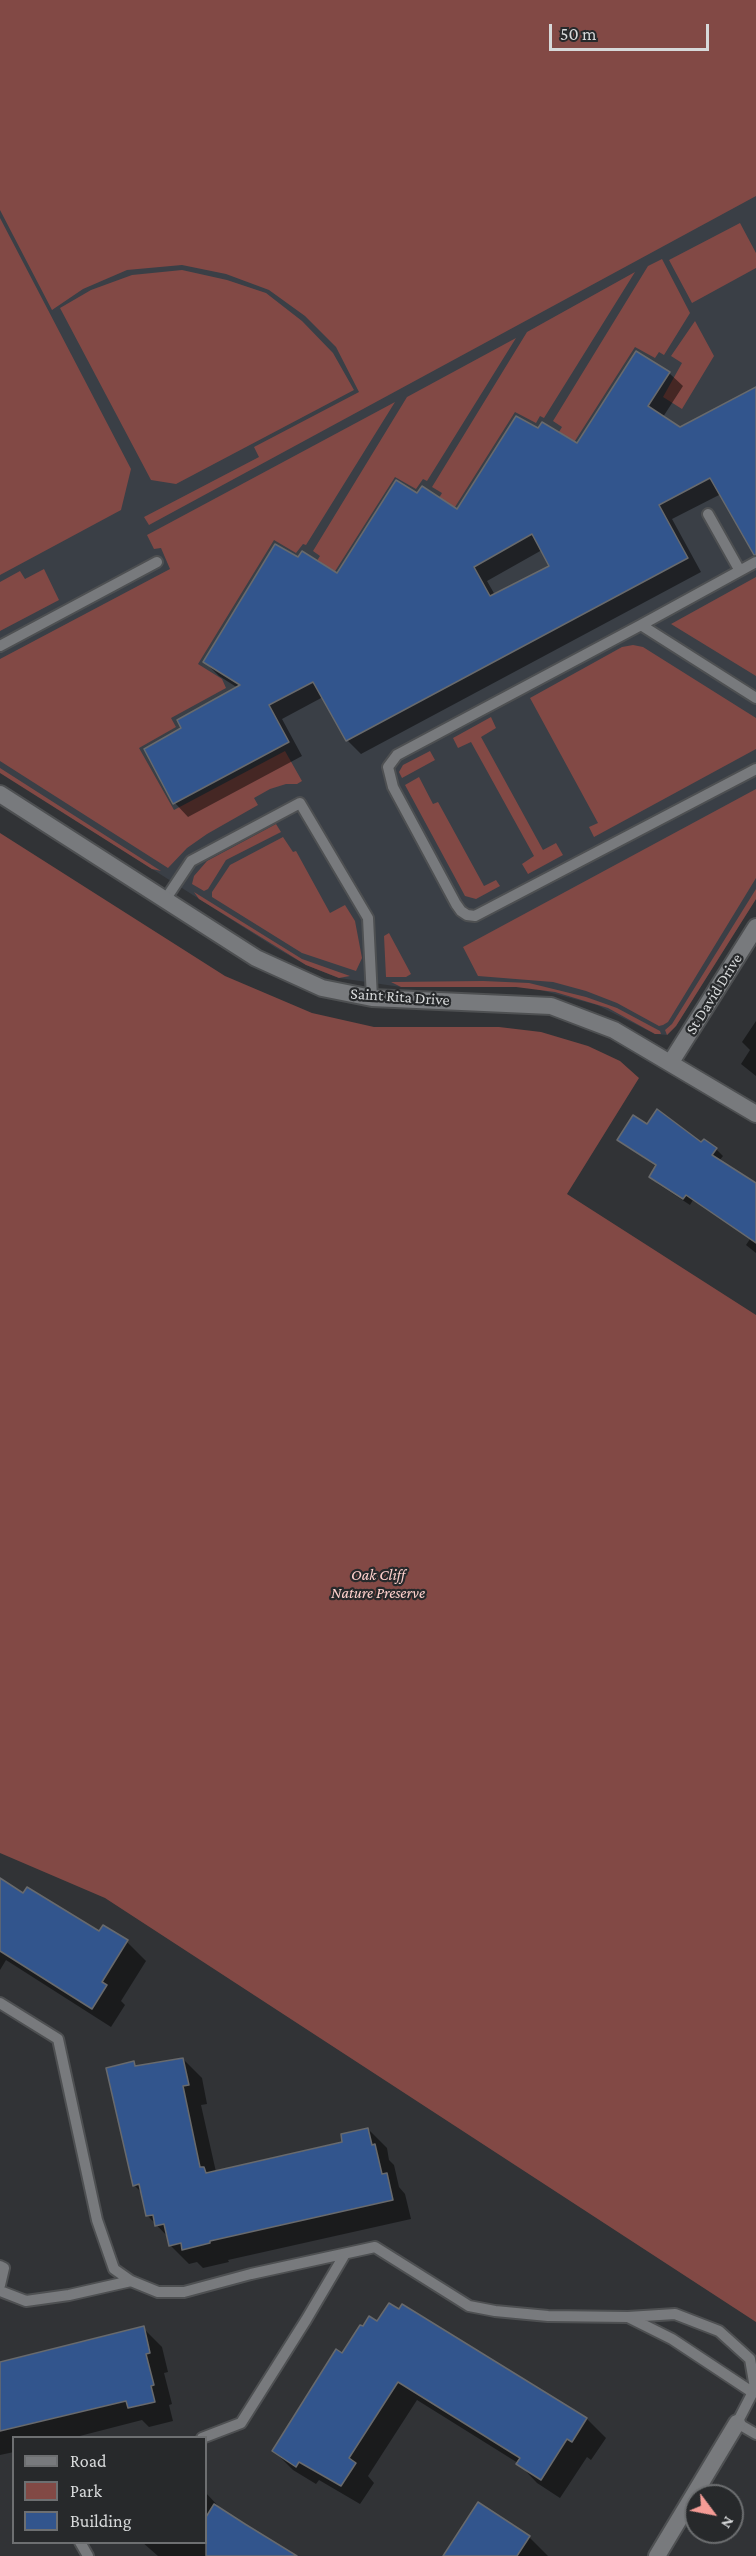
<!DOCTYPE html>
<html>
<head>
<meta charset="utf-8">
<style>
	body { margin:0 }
	#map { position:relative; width:756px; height:2556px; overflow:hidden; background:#313336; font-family:"Crimson Pro",serif }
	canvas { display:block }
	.legend { position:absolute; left:12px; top:2436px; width:195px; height:108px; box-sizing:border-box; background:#27292b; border:2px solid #6d6f71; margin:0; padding:8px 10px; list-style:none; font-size:18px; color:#d7d9da }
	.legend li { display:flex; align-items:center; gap:12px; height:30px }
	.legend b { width:30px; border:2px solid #6d6f71 }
	.north { position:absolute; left:684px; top:2484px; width:60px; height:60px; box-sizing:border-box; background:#27292b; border:2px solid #6d6f71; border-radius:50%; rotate:122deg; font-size:16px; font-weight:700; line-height:24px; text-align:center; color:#d7d9da }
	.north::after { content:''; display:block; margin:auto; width:21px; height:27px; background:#f59c96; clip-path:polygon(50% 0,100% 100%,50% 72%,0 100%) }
	.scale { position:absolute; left:549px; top:24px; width:160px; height:27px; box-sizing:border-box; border:3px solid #d7d9da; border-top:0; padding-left:8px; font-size:18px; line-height:21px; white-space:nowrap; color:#d7d9da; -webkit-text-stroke:4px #27292b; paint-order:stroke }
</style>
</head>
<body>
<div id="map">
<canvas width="756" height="2556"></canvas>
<ul class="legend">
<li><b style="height:8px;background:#787a7d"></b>Road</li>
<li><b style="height:16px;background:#824945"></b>Park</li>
<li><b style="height:16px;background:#32558d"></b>Building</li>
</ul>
<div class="north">N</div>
<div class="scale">50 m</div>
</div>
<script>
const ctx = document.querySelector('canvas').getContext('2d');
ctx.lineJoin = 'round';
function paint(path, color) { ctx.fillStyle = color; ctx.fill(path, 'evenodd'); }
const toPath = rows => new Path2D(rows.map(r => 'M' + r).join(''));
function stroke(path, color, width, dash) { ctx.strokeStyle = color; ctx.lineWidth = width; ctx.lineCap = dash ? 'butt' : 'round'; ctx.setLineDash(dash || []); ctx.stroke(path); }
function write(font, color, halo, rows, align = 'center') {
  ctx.font = font + ' "Crimson Pro",serif'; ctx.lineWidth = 4.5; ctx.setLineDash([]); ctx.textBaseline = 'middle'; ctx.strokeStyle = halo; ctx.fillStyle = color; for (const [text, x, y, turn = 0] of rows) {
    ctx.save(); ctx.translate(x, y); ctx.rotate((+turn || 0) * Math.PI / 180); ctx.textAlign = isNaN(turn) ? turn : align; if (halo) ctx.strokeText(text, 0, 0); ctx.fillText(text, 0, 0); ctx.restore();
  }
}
paint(toPath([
	[756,0,756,899,676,1026,667,1035,655,1034,597,1005,529,987,401,987,339,978,306,965,276,948,0,772,0,131]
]), '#3a3f46');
paint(toPath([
	[0,0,756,0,756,196,149,525,144,517,259,457,254,447,359,392,336,347,305,316,269,290,226,274,182,265,127,270,83,289,52,310,0,210],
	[0,218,131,469,121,510,0,575],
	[740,223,756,253,756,268,692,303,669,260],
	[662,259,690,313,664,355,659,352,655,358,635,347,550,480,535,471,562,427,553,421,648,266],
	[182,270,227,280,266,293,302,321,333,353,354,390,176,484,151,480,60,308,91,290,132,275],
	[635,272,544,418,540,416,536,423,515,412,431,545,416,536,442,493,432,487,527,332],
	[695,321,714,356,682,409,663,397,682,363,671,356],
	[516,338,427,481,423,479,416,489,395,477,311,609,293,599,320,556,313,551,407,397],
	[395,402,306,545,303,544,296,553,274,540,198,664,222,679,226,688,171,718,176,727,139,748,174,810,285,751,302,781,297,784,286,784,270,789,254,798,258,805,207,834,187,848,168,868,0,761,0,659,170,569,161,548,154,549,147,535],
	[44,569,59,600,0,631,0,582,20,571,25,579],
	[756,577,756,676,671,624],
	[633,645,643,647,756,718,756,749,594,837,589,827,598,823,530,698,622,647],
	[491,717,496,728,481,737,543,850,556,843,563,855,528,874,522,864,534,856,471,742,458,748,453,738],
	[430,751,435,760,402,778,399,772,403,765],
	[0,768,161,871,152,869,0,773],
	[419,777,433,804,438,802,484,886,496,880,500,886,476,899,465,896,405,785],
	[756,789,756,878,668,1022,663,1025,659,1026,617,1003,586,991,553,982,478,976,463,947],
	[276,824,281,832,226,860,208,889,204,891,192,884,194,876,207,861],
	[0,833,225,976,312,1013,374,1027,499,1027,541,1032,588,1046,620,1061,639,1078,567,1194,756,1315,756,2322,105,1898,0,1853],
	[283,837,293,852,296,851,330,913,345,905,355,921,362,958,356,971,302,953,212,897,212,892,230,865],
	[756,889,756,899,676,1026,667,1035,665,1030,672,1024],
	[194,892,302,959,350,976,339,978,306,965,199,899],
	[389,933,411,974,406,977,386,977,384,936],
	[483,981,529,983,586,997,617,1008,660,1031,661,1034,655,1034,608,1008,555,992,516,987,401,987,391,982]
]), '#824945');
paint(toPath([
	[669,373,683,386,663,417,680,428,756,389,756,549,721,494,672,519,701,572,361,754,347,740,323,697,282,719,302,756,188,817,175,803,146,750,183,728,238,688,219,676,205,662,298,559,338,575,418,495,457,511,538,430,577,445],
	[542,550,551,566,495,595,487,581],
	[756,1021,756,1076,741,1064,750,1050,742,1042],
	[647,1126,716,1149,723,1156,719,1161,756,1185,756,1253,746,1245,750,1239,693,1200,690,1205,658,1184,651,1177,657,1167,618,1140],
	[0,1880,24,1895,100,1933,104,1927,127,1942,146,1961,121,2001,125,2005,111,2027,6,1960,0,1970],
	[183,2059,202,2078,207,2104,201,2105,216,2172,344,2143,368,2129,387,2148,389,2160,394,2165,399,2187,405,2194,411,2219,228,2260,229,2262,203,2268,197,2262,189,2264,170,2245,168,2237,147,2215,142,2193,134,2185,133,2063,137,2067],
	[403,2306,587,2419,606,2438,591,2460,587,2457,560,2498,537,2483,518,2463,417,2400,368,2476,374,2483,360,2504,319,2480,316,2484,293,2470,274,2451,342,2355,378,2323,400,2311],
	[143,2328,162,2347,168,2372,164,2373,172,2404,169,2405,173,2421,149,2427,142,2420,72,2438,14,2438,14,2452,0,2455,0,2363],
	[206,2493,220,2508,219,2510,291,2556,158,2556,142,2542,206,2542],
	[529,2537,548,2556,445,2556]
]), '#0007');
const building = toPath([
	[636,351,670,372,648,406,680,427,756,387,756,555,754,555,710,478,659,505,688,558,346,741,313,682,269,705,289,742,173,804,144,749,181,728,177,720,240,685,203,662,275,544,298,557,302,551,337,573,396,480,417,493,422,486,457,509,516,416,538,428,542,422,577,443,636,351],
	[532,534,549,566,490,596,474,567,532,534],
	[657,1109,701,1142,704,1139,717,1148,712,1155,756,1183,756,1243,686,1195,683,1199,649,1177,656,1165,617,1140,633,1115,647,1124,657,1109],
	[0,1878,23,1893,27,1887,99,1931,103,1925,128,1940,102,1982,107,1985,92,2009,0,1951,0,1878],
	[183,2058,189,2085,183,2086,200,2167,204,2167,206,2173,342,2142,341,2134,368,2128,372,2145,375,2144,382,2174,387,2173,393,2200,210,2241,210,2243,182,2250,181,2243,169,2246,164,2224,155,2226,153,2215,146,2216,139,2184,133,2186,106,2068,134,2061,135,2066,183,2058],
	[389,2303,399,2309,402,2304,587,2418,572,2442,567,2439,541,2480,516,2464,520,2458,398,2382,349,2458,356,2463,341,2486,299,2462,296,2467,272,2451,336,2349,342,2353,360,2325,363,2326,369,2316,377,2321,389,2303],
	[144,2326,150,2353,146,2354,154,2385,151,2386,155,2402,128,2408,126,2401,0,2431,0,2362,144,2326],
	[478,2502,530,2536,517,2556,443,2556,478,2502],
	[214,2504,245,2524,297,2556,206,2556,206,2517,214,2504]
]);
paint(building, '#32558d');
stroke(building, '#686a6d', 1.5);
const service = toPath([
	[708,514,740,571],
	[641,625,756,562],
	[0,646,157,562],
	[756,698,641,625,397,755,388,767,393,787,456,904,461,911,467,915,475,916,756,769],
	[165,900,191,861,300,803,368,918,372,998],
	[0,2003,58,2039,97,2220,114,2269,131,2281,158,2292,184,2292,251,2274,375,2247,469,2306,495,2311,548,2316,628,2317,675,2314,719,2331,750,2359,755,2388,737,2423,756,2434],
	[0,2266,4,2268,0,2285],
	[0,2291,26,2301,69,2295,131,2281],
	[628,2317,672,2339,752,2392],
	[202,2438,241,2423,306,2320,345,2254],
	[80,2542,88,2556]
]);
const minor = toPath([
	[0,794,256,958,322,988,372,998,551,1006,614,1030,756,1114],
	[671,1062,756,927],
	[657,2556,737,2423]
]);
stroke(service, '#4e5052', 14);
stroke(minor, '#4e5052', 20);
stroke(service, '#787a7d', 10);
stroke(minor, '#787a7d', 16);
write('16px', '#d7d9da', '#27292b', [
	["St David Drive",714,994,-58],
	["Saint Rita Drive",400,997,4]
]);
write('italic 16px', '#ffd1cd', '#27292b', [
	["Oak Cliff",378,1575],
	["Nature Preserve",378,1593]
]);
</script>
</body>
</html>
